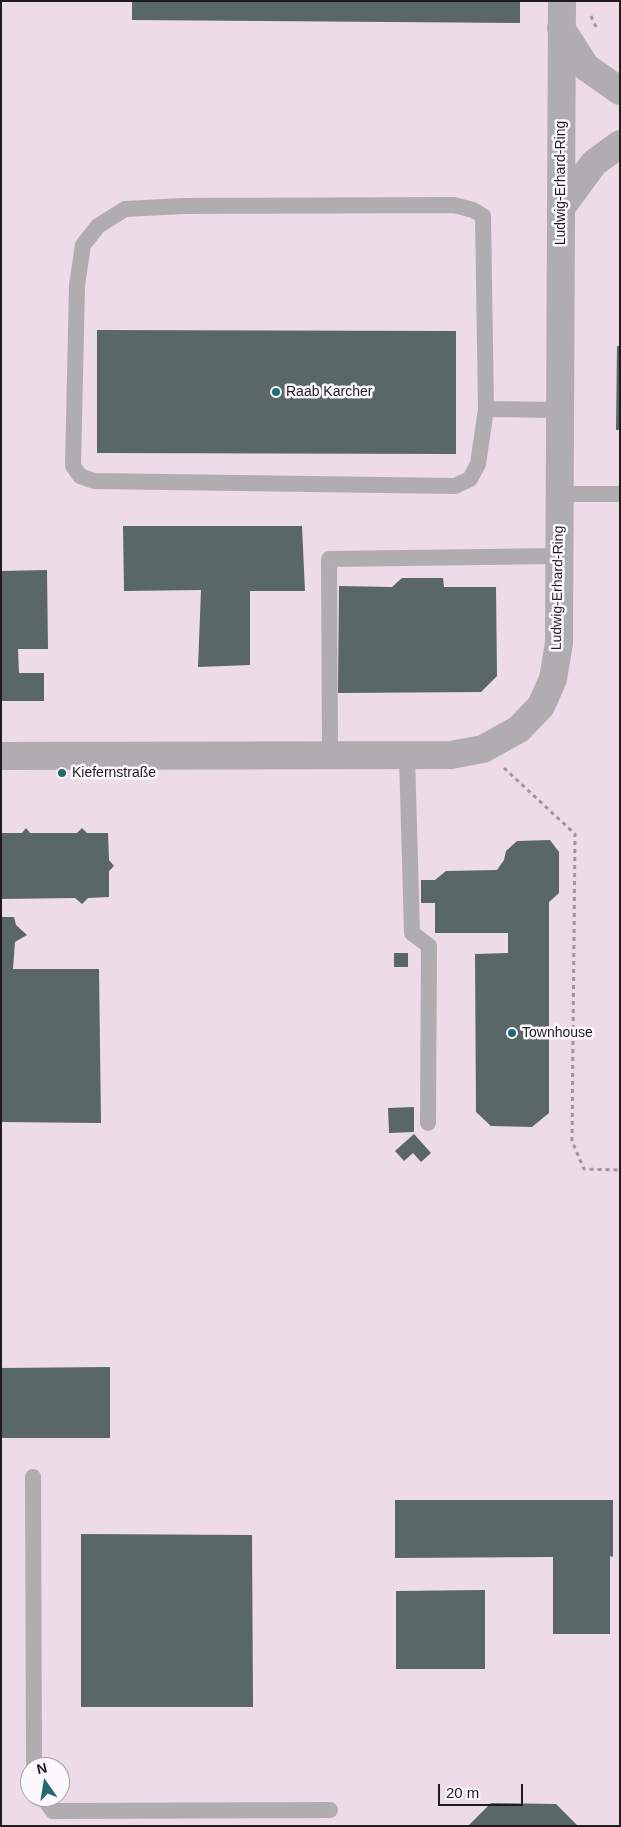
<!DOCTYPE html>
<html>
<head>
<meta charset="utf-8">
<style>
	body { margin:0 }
	#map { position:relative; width:621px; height:1827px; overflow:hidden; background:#f5e9f2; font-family:Arial,sans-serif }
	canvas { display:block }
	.frame { position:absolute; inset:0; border:2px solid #1f1b1e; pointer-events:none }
	.north { position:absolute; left:20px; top:1757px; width:50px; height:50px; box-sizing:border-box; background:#fef9fc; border:1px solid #a5a0a3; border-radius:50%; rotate:347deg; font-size:14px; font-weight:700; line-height:20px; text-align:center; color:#1f1b1e }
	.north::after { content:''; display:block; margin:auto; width:18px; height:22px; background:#1f6b71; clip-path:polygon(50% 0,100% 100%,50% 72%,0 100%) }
	.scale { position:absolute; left:438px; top:1784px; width:85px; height:22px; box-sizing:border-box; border:2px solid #1f1b1e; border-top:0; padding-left:6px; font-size:15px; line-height:18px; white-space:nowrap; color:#1f1b1e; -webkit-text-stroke:4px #fef9fc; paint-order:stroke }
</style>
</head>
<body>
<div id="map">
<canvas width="621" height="1827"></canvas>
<div class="frame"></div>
<div class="north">N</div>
<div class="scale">20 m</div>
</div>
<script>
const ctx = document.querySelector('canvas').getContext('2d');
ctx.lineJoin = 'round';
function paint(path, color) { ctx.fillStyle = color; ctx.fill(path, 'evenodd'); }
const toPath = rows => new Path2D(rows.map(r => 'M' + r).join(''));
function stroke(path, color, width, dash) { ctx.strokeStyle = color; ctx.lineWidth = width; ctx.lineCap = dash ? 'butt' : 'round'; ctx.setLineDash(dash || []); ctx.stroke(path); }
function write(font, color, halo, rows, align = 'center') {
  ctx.font = font + ' Arial,sans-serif'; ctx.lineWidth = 5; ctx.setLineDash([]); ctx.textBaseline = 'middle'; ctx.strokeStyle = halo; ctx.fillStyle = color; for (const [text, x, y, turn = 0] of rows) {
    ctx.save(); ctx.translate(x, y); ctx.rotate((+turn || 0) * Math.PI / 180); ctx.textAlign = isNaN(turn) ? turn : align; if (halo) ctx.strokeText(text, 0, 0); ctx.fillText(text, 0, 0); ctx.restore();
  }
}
paint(toPath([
	[1,1,620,1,620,1826,1,1826],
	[30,1767,60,1767,60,1797,30,1797]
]), '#eddbe8');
paint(toPath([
	[132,1,520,1,520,23,132,20],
	[97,330,456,331,456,454,97,453],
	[617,346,620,346,620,430,616,430],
	[123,526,302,526,305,591,250,591,250,665,198,667,201,590,124,591],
	[47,570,48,649,18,649,19,673,44,673,44,701,1,701,1,571],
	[402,578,443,578,444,587,496,587,497,676,481,692,338,693,339,586,392,587],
	[26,828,30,833,77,833,82,828,87,833,108,833,109,860,114,866,109,871,109,897,88,898,82,904,75,898,1,899,1,833,22,833],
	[550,840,559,852,559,893,549,902,549,1113,532,1127,491,1126,476,1112,475,954,508,953,508,933,435,933,435,903,421,903,421,880,435,880,446,871,497,870,504,860,506,851,517,841],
	[1,917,14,917,16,925,27,935,15,942,13,969,99,969,101,1123,1,1122],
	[394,953,408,953,408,967,394,967],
	[414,1107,414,1132,389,1133,388,1108],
	[414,1134,431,1153,421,1162,413,1153,404,1161,395,1151],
	[110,1367,110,1438,1,1438,1,1368],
	[395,1500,613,1500,613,1557,610,1556,610,1634,553,1634,553,1557,395,1558],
	[81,1534,252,1535,253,1707,81,1707],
	[485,1590,485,1669,396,1669,396,1591],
	[491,1803,556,1804,578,1826,468,1826]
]), '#596768');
stroke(toPath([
	[591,16,597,29],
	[504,768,575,834,572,1141,584,1169,620,1170]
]), '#a0979e', 3, [4, 4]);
stroke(toPath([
	[486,409,478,464,470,479,455,486,94,481,80,476,73,466,77,285,83,245,98,226,125,209,183,206,454,205,473,210,483,216,486,409,560,410],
	[559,494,620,494],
	[330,756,329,559,559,556],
	[407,756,412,933,429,946,428,1123],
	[33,1477,34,1767],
	[43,1797,53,1811,330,1810]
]), '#b1acb0', 16);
stroke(toPath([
	[561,28,586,67,620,91],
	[561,208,594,163,620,144],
	[1,756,451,755,483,749,519,729,541,706,553,679,559,643,562,1]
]), '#b1acb0', 28);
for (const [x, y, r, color] of [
	[276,392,5,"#1f6b71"],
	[62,773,5,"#1f6b71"],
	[512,1033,5,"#1f6b71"]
]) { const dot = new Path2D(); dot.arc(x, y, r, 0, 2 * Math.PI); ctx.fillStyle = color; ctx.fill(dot); stroke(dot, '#fef9fc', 2); }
write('14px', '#1f1b1e', '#fef9fc', [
	["Ludwig-Erhard-Ring",561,183,-90],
	["Ludwig-Erhard-Ring",558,588,-89]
]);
write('14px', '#1f1b1e', '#fef9fc', [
	["Raab Karcher",286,392],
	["Kiefernstraße",72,773],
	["Townhouse",522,1033]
], 'left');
</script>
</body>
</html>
